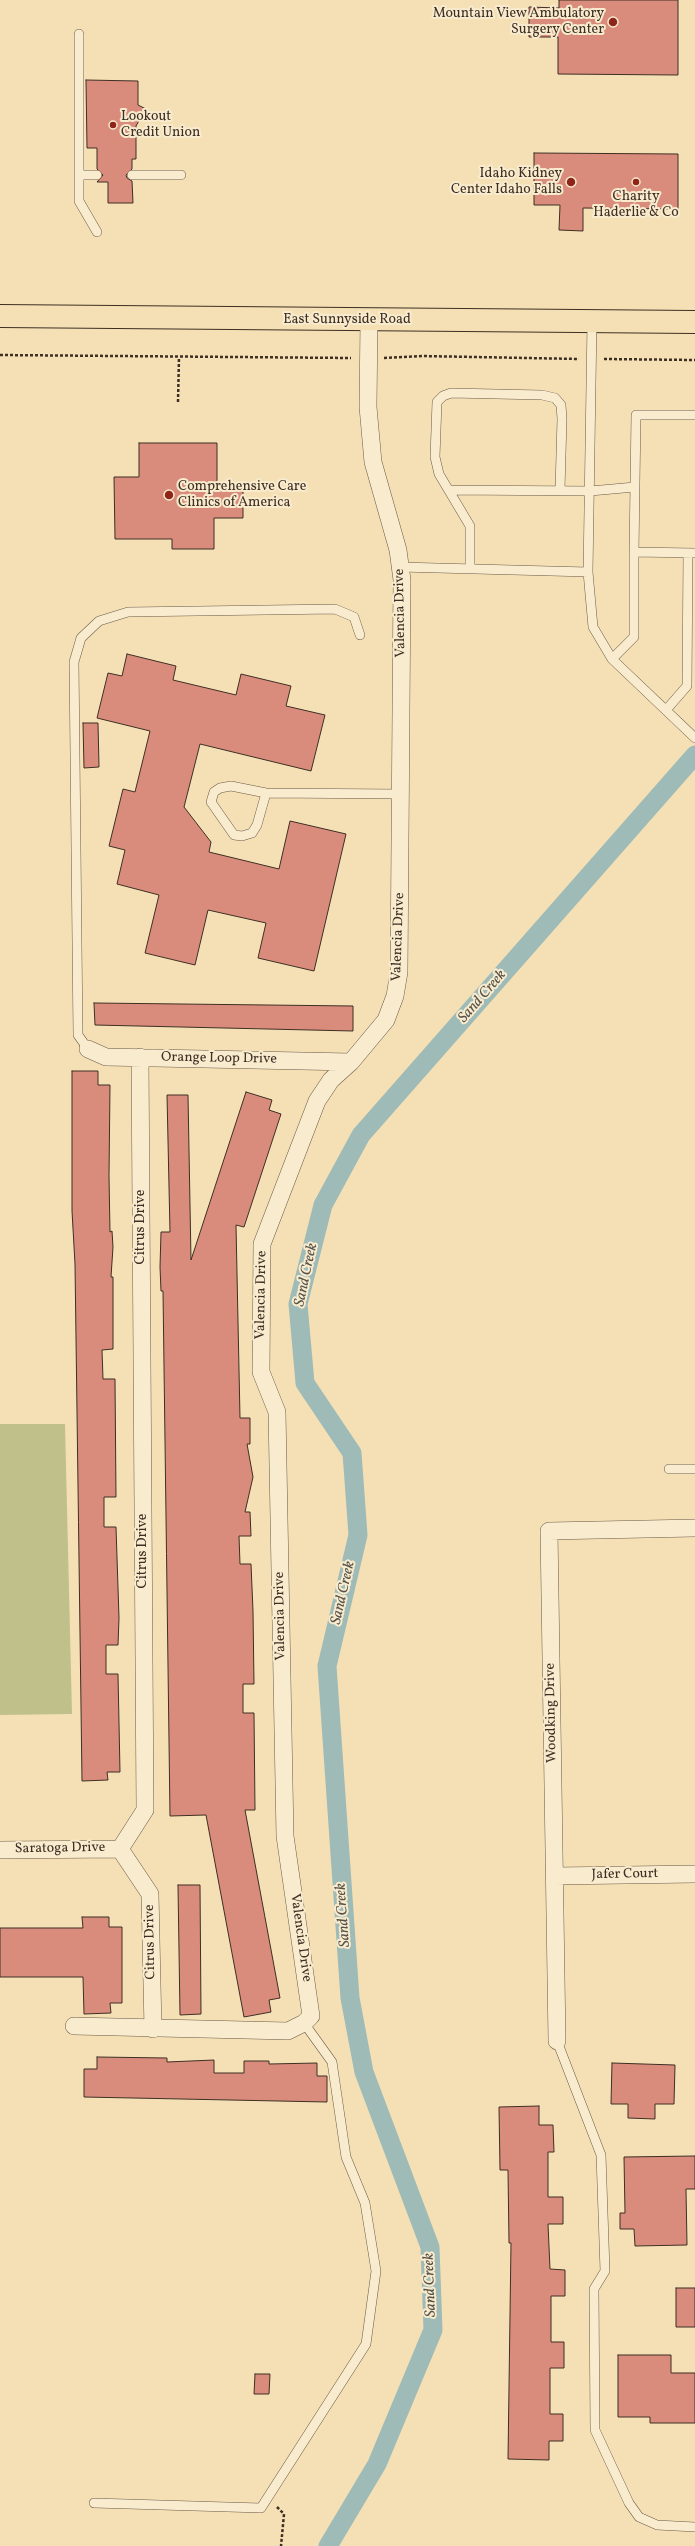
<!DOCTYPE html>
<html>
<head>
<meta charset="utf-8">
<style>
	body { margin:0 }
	canvas { display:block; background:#f4e0b4 }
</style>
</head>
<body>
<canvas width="695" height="2546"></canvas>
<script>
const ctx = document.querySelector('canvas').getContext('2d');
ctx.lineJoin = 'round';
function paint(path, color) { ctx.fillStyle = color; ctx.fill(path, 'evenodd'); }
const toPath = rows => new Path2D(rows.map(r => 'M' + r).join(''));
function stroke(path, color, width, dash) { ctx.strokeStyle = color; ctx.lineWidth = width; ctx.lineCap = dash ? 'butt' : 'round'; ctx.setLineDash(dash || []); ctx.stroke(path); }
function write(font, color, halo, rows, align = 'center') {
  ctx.font = font + ' Vollkorn,serif'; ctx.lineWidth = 4; ctx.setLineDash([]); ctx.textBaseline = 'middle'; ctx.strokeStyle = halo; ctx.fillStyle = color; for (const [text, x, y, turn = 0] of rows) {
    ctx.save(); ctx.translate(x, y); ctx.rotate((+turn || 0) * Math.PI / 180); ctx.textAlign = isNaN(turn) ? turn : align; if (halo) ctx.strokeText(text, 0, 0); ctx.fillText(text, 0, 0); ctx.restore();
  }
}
paint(toPath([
	[0,1424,65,1424,72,1714,0,1715]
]), '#c0c18a');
stroke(toPath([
	[328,2546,377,2464,433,2330,430,2247,364,2072,350,1998,327,1666,358,1535,352,1453,305,1383,298,1304,323,1205,361,1135,695,755]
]), '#9fbbb7', 19);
const building = toPath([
	[559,0,678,0,678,75,558,74,558,37,529,37,529,7,559,8,559,0],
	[86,80,138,81,138,105,146,109,136,126,136,159,132,159,132,169,126,175,127,178,132,181,133,203,108,203,108,182,97,182,103,175,97,169,97,148,87,148,86,80],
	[534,153,678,154,678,209,583,208,583,231,559,230,560,205,534,205,534,153],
	[139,443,217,443,217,486,243,486,243,518,214,518,214,549,172,549,172,539,115,539,114,477,139,477,139,443],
	[127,654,176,666,173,680,236,695,241,674,291,686,286,706,325,715,311,771,200,744,184,807,211,842,209,852,279,869,290,821,346,834,314,971,258,958,266,923,208,910,195,965,145,953,159,895,117,884,125,850,109,846,123,789,135,792,150,731,97,718,108,673,122,676,127,654],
	[83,723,98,723,99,767,84,768,83,723],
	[94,1003,353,1006,353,1031,95,1025,94,1003],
	[72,1071,98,1071,98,1085,110,1085,109,1176,110,1232,112,1231,113,1247,111,1277,113,1277,113,1349,102,1350,103,1379,115,1379,116,1497,104,1497,104,1527,116,1527,119,1618,118,1645,106,1645,106,1674,118,1674,120,1772,107,1772,108,1780,82,1781,75,1264,72,1211,72,1071],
	[246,1092,272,1100,269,1110,281,1114,244,1227,236,1225,240,1418,250,1418,250,1444,247,1444,253,1477,245,1512,250,1512,251,1536,239,1536,240,1564,251,1564,253,1611,254,1684,243,1684,243,1713,254,1713,255,1810,245,1810,280,1998,269,2000,271,2012,244,2017,206,1815,170,1816,163,1291,161,1291,160,1267,161,1232,170,1232,167,1095,188,1095,191,1260,246,1092],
	[178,1885,200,1885,201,2014,180,2015,178,1885],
	[82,1917,109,1917,109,1927,122,1927,122,2003,110,2003,111,2013,84,2014,83,1977,0,1977,0,1928,83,1928,82,1917],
	[97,2057,167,2058,167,2062,214,2060,214,2073,244,2073,244,2061,269,2061,269,2064,317,2063,317,2076,327,2076,327,2102,84,2097,84,2069,97,2069,97,2057],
	[612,2063,675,2065,674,2104,655,2104,655,2119,628,2118,628,2104,611,2104,612,2063],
	[539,2106,539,2125,553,2125,554,2152,548,2152,548,2197,563,2197,563,2224,548,2224,550,2269,565,2270,565,2296,551,2296,551,2342,564,2342,564,2368,550,2368,550,2414,563,2414,563,2441,549,2441,549,2460,508,2459,511,2243,509,2243,508,2170,500,2170,499,2107,539,2106],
	[695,2156,695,2189,686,2189,687,2245,635,2246,634,2229,620,2229,620,2213,625,2213,624,2157,695,2156],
	[676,2288,695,2288,695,2327,676,2327,676,2288],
	[618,2355,671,2355,671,2373,695,2373,695,2423,650,2423,650,2417,618,2417,618,2355],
	[255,2374,270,2374,269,2394,254,2394,255,2374]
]);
paint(building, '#d98c7c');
stroke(building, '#3e2f24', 1);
const lane = toPath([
	[79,34,79,201,97,232],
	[79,175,97,175],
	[132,175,181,175],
	[450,490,590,491,635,487],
	[634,552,636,415,695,415],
	[400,567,588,572,593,627,612,659,695,738],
	[470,569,470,526,439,474,435,457,437,402,443,396,451,393,542,395,555,398,561,405,562,419,560,490],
	[588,572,592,322],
	[612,659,634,637,634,552,695,553],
	[666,710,687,686,688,553],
	[266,793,257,825,252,833,242,836,234,835,211,802,214,792,220,788,231,786,266,793,402,794],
	[88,1049,78,1035,74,662,81,638,99,621,128,612,335,609,354,617,360,635],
	[669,1469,695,1469],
	[557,2041,601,2155,605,2271,594,2289,595,2430,629,2503,639,2517,657,2525,695,2527],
	[94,2503,261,2508,366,2344,376,2271,365,2203,346,2157,332,2062,304,2023]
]);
const street = toPath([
	[88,1049,106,1057,351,1062],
	[140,1057,145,1810,120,1849,150,1894,153,2029],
	[0,1850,120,1849],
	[555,1876,695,1874],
	[74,2026,288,2031,304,2023,311,2016,285,1836,277,1412,261,1372,262,1244,317,1101,331,1080,351,1062,386,1020,395,996,399,972,402,580,398,550,373,462,368,407,369,320],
	[557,2041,549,1531,695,1528]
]);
const primary = toPath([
	[0,316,695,322]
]);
stroke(lane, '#6c5b48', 10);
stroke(street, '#6c5b48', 18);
stroke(primary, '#3e2f24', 24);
stroke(toPath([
	[0,355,351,358],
	[384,358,422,356,579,359],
	[604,359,695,360],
	[178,402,179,357],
	[277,2507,284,2514,281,2546]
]), '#3e2f24', 2.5, [3, 2]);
stroke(lane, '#f8ebce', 9);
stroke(street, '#f8ebce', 17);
stroke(primary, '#f4e0b4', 22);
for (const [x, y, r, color] of [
	[613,22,5,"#8f2418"],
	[113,125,4,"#8f2418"],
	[571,182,5,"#8f2418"],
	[636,182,4,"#8f2418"],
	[169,495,5,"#8f2418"]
]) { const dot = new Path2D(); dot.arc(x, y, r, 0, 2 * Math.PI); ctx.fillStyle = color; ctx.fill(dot); stroke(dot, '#f8ebce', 1.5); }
write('14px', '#3e2f24', '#f8ebce', [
	["Mountain View Ambulatory",604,14],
	["Surgery Center",604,30],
	["Lookout",121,117,"left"],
	["Credit Union",121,133,"left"],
	["Idaho Kidney",562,174],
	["Center Idaho Falls",562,190],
	["Charity",636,197,"center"],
	["Haderlie & Co",636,213,"center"],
	["Comprehensive Care",178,487,"left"],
	["Clinics of America",178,503,"left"]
], 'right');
write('14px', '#3e2f24', '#f8ebce', [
	["East Sunnyside Road",347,320],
	["Valencia Drive",401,613,-91],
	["Valencia Drive",399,937,-88],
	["Orange Loop Drive",219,1059,1],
	["Citrus Drive",141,1227,-90],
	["Valencia Drive",262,1295,-89],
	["Citrus Drive",143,1551,-90],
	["Valencia Drive",281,1616,-91],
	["Woodking Drive",552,1713,-91],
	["Saratoga Drive",60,1849,-1],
	["Jafer Court",625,1875,-1],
	["Valencia Drive",300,1938,82],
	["Citrus Drive",151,1942,-91]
]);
write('italic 15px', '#565249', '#f8ebce', [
	["Sand Creek",483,997,-49],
	["Sand Creek",307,1275,-78],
	["Sand Creek",344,1593,-77],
	["Sand Creek",344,1915,-94],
	["Sand Creek",431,2285,-92]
]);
</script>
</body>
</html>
